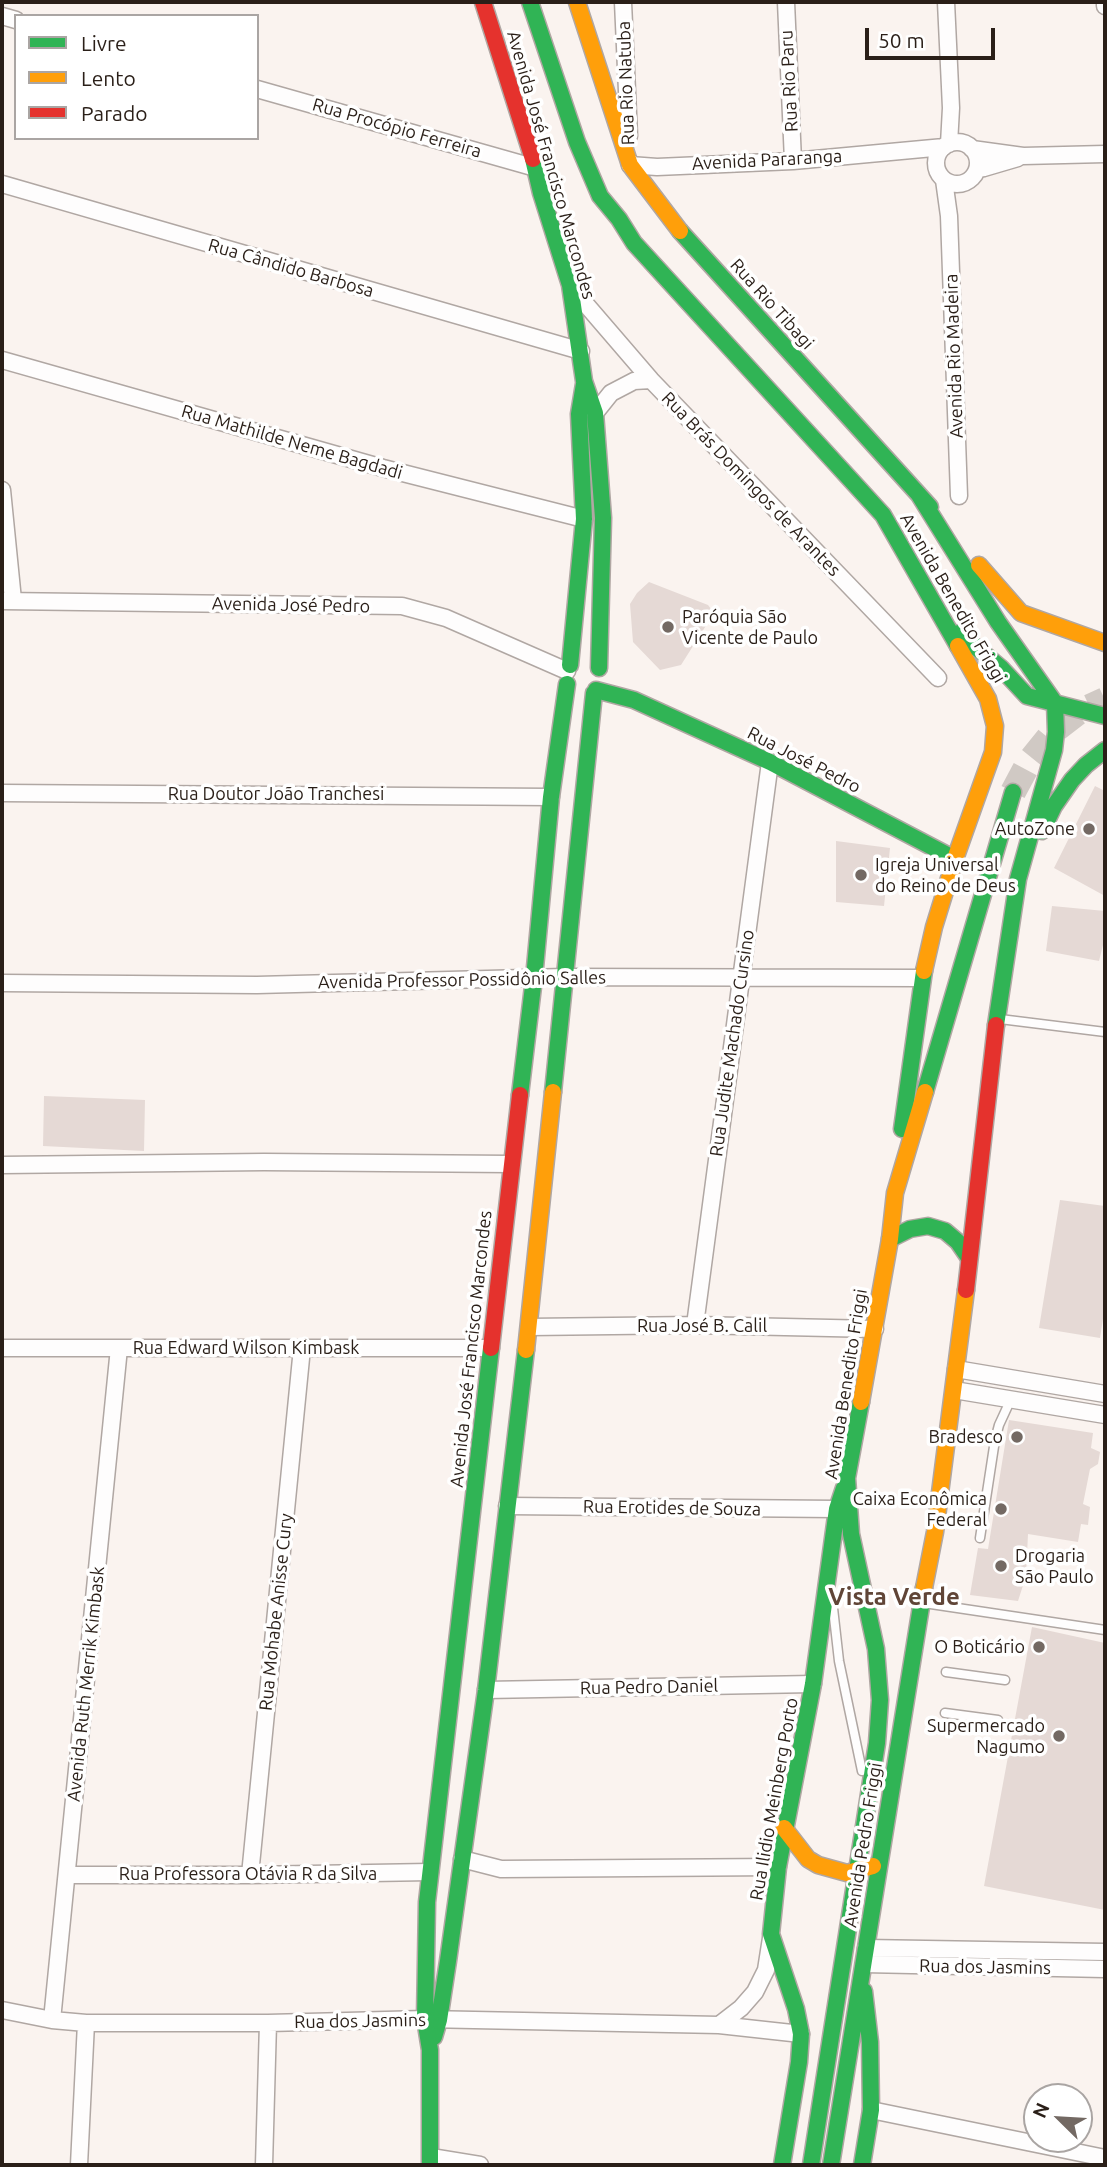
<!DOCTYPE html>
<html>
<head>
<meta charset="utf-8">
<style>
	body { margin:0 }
	#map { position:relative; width:1107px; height:2167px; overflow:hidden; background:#faf3ef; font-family:Ubuntu,sans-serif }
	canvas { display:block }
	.frame { position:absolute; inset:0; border:4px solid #2a1f18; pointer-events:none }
	.legend { position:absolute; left:14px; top:14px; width:245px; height:126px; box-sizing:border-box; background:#fff; border:2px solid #aaa5a3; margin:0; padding:9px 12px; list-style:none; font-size:21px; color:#2a1f18 }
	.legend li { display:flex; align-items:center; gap:14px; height:35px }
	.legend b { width:35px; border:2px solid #aaa5a3 }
	.north { position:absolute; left:1023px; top:2083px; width:70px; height:70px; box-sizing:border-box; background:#fff; border:2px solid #aaa5a3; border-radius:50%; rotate:294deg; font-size:19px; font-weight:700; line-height:28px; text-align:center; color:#2a1f18 }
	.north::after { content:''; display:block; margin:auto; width:24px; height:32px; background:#736963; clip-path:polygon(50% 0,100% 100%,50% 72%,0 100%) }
	.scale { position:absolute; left:865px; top:28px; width:130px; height:32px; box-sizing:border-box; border:4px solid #2a1f18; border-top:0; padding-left:9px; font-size:21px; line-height:24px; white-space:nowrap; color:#2a1f18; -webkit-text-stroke:5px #fff; paint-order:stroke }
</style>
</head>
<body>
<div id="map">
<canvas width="1107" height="2167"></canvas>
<div class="frame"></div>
<ul class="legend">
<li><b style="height:9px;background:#30b455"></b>Livre</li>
<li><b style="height:9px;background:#ff9f0a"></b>Lento</li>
<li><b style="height:9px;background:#e5322d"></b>Parado</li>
</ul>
<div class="north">N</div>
<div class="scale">50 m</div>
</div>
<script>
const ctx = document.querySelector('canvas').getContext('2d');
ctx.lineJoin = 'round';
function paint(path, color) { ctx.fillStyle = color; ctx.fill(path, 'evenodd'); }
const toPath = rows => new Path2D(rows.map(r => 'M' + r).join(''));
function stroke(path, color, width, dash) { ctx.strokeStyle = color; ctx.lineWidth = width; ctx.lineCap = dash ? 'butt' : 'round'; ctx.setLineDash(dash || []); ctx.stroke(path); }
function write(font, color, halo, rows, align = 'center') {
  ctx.font = font + ' Ubuntu,sans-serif'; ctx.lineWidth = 7; ctx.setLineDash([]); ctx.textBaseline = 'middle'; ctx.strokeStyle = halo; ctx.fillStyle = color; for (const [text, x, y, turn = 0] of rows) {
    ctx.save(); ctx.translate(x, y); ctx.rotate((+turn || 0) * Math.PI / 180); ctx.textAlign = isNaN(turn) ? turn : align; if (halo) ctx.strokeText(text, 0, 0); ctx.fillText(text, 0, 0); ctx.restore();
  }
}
paint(toPath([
	[649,582,708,605,714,613,681,665,660,670,633,642,630,604,637,593],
	[1095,786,1105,791,1105,896,1054,868],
	[836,841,890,848,884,906,836,902],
	[1052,906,1105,911,1105,937,1099,961,1046,951],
	[44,1096,145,1100,144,1151,43,1146],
	[1060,1200,1105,1206,1105,1306,1100,1338,1039,1328],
	[1009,1420,1093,1433,1091,1448,1100,1452,1098,1464,1090,1469,1083,1504,1090,1507,1088,1525,1081,1524,1078,1542,1028,1534,1026,1576,1018,1601,970,1595,978,1548,988,1549],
	[1032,1627,1105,1643,1105,1910,984,1886]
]), '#e5d9d5');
stroke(toPath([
	[1013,792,1029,762,1055,730,1077,713,1105,700]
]), '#d0c9c4', 26, [26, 13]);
const lane = toPath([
	[1000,1019,1105,1032],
	[980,1538,995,1440,999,1425,1011,1399],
	[924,1603,1105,1630],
	[833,1608,839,1661,862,1771],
	[946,1672,1005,1680],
	[945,1713,998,1720]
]);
const street = toPath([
	[623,2,629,136],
	[786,2,793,161],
	[946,2,951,108,949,144],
	[1105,2,1105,6],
	[2,16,16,20],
	[257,89,536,168],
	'936 163a21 21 0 1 1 42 0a21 21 0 1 1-42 0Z',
	[972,149,1023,156,1105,154],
	[630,162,630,165,657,167,793,161,944,147],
	[977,169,984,168,1018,158],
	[944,180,949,216,959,496],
	[2,184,581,351],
	[571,287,651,380,938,678],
	[2,360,383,468,584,519],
	[595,413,611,393,634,381,651,380],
	[2,490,13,600],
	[2,601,402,606,446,618,567,671],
	[2,793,551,797],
	[2,983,257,985,564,977,922,978],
	[2,1165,264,1162,511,1164],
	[695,1325,770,762],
	[529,1327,695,1325,875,1329],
	[2,1348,490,1348],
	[956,1369,1105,1394],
	[954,1390,1105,1415],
	[507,1506,837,1509],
	[486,1690,813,1684],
	[462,1859,501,1869,778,1867],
	[67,1875,250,1875,430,1872],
	[250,1875,302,1348],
	[866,1948,1105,1952],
	[864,1964,1105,1969],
	[2,2010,52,2020,86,2023,268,2023,425,2019,719,2025,801,2034],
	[52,2020,119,1348],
	[719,2025,741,2008,755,1992,766,1970,771,1938],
	[871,2110,1105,2158],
	[431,2157,480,2165],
	[79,2165,86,2023],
	[264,2165,268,2023]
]);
const fast = toPath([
	[530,2,577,142,600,196,619,219,634,243,883,515,958,646],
	[533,159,541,193,570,285,584,381,595,413,603,518,599,668],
	[680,231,930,507],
	[919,495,998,622,1055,703,1056,732,1054,750,1018,879,996,1025],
	[959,633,1001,668,1027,696,1105,716],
	[570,665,584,519,579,414,584,384],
	[596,690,634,700,770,762,955,859],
	[1042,831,1054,806,1072,780,1086,765,1105,750],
	[553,1092,594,693],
	[925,1092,1013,792],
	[520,1095,534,978,551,797,567,684],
	[902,1129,924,971],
	[890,1239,910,1229,928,1226,945,1231,958,1242,969,1258],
	[434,2037,439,2020,448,1961,486,1690,526,1350],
	[430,2165,430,2050,425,2019,427,1902,491,1348],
	[782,2165,799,2062,801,2034,796,2009,771,1934,778,1867,813,1684,837,1509,844,1488],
	[811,2165,877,1743,880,1700,876,1649,851,1534,847,1478,861,1402],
	[831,2165,924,1588],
	[862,2165,871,2110,870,2042,864,1991]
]);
const slow = toPath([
	[577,2,630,165,680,231],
	[979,565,1021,613,1105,643],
	[924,971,934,927,955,859,993,752,995,726,988,699,958,646],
	[526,1350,553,1092],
	[861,1402,890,1239,895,1193,925,1092],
	[924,1588,935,1532,966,1290],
	[784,1828,808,1859,818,1865,847,1873,873,1866]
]);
const jam = toPath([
	[483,2,533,159],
	[966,1290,996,1025],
	[491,1348,520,1095]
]);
stroke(lane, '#b0a7a3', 11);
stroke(street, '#b0a7a3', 19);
stroke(fast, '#b0a7a3', 19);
stroke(slow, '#b0a7a3', 19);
stroke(jam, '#b0a7a3', 19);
stroke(lane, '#fefdfd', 8);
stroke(street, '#fefdfd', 16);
stroke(fast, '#30b455', 16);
stroke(slow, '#ff9f0a', 16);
stroke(jam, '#e5322d', 16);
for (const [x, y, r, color] of [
	[668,627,7,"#736963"],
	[1089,829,7,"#736963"],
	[861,875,7,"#736963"],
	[1017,1437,7,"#736963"],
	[1001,1509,7,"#736963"],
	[1001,1566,7,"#736963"],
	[1039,1647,7,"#736963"],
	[1059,1736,7,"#736963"]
]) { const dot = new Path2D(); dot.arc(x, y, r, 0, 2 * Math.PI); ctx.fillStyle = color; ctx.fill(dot); stroke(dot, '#fff', 2.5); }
write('18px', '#2a1f18', '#fff', [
	["Rua Rio Paru",789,81,-93],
	["Rua Rio Natuba",626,83,-92],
	["Rua Procópio Ferreira",397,128,16],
	["Avenida Pararanga",767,160,-3],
	["Avenida José Francisco Marcondes",551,165,74],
	["Rua Cândido Barbosa",291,268,16],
	["Rua Rio Tibagi",772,304,48],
	["Avenida Rio Madeira",954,356,-92],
	["Rua Mathilde Neme Bagdadi",292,442,16],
	["Rua Brás Domingos de Arantes",751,484,46],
	["Avenida Benedito Friggi",953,598,60],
	["Avenida José Pedro",291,605,1],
	["Rua José Pedro",804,760,27],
	["Rua Doutor João Tranchesi",276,794],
	["Avenida Professor Possidônio Salles",462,980,-1],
	["Rua Judite Machado Cursino",732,1043,-82],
	["Rua José B. Calil",702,1326],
	["Rua Edward Wilson Kimbask",246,1348],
	["Avenida José Francisco Marcondes",471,1349,-84],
	["Avenida Benedito Friggi",846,1384,-81],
	["Rua Erotides de Souza",672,1508,1],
	["Rua Mohabe Anisse Cury",276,1612,-84],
	["Avenida Ruth Merrik Kimbask",86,1684,-84],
	["Rua Pedro Daniel",649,1687,-1],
	["Rua Ilidio Meinberg Porto",774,1799,-80],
	["Avenida Pedro Friggi",863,1845,-81],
	["Rua Professora Otávia R da Silva",248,1874],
	["Rua dos Jasmins",985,1967,1],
	["Rua dos Jasmins",360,2021,-1]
]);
write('18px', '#2a1f18', '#fff', [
	["Paróquia São",682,617,"left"],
	["Vicente de Paulo",682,638,"left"],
	["AutoZone",1075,829],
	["Igreja Universal",875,865,"left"],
	["do Reino de Deus",875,886,"left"],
	["Bradesco",1003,1437],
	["Caixa Econômica",987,1499],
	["Federal",987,1520],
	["Drogaria",1015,1556,"left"],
	["São Paulo",1015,1577,"left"],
	["O Boticário",1025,1647],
	["Supermercado",1045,1726],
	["Nagumo",1045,1747]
], 'right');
write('bold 24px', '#604537', '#fff', [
	["Vista Verde",894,1597]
]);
</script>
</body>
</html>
